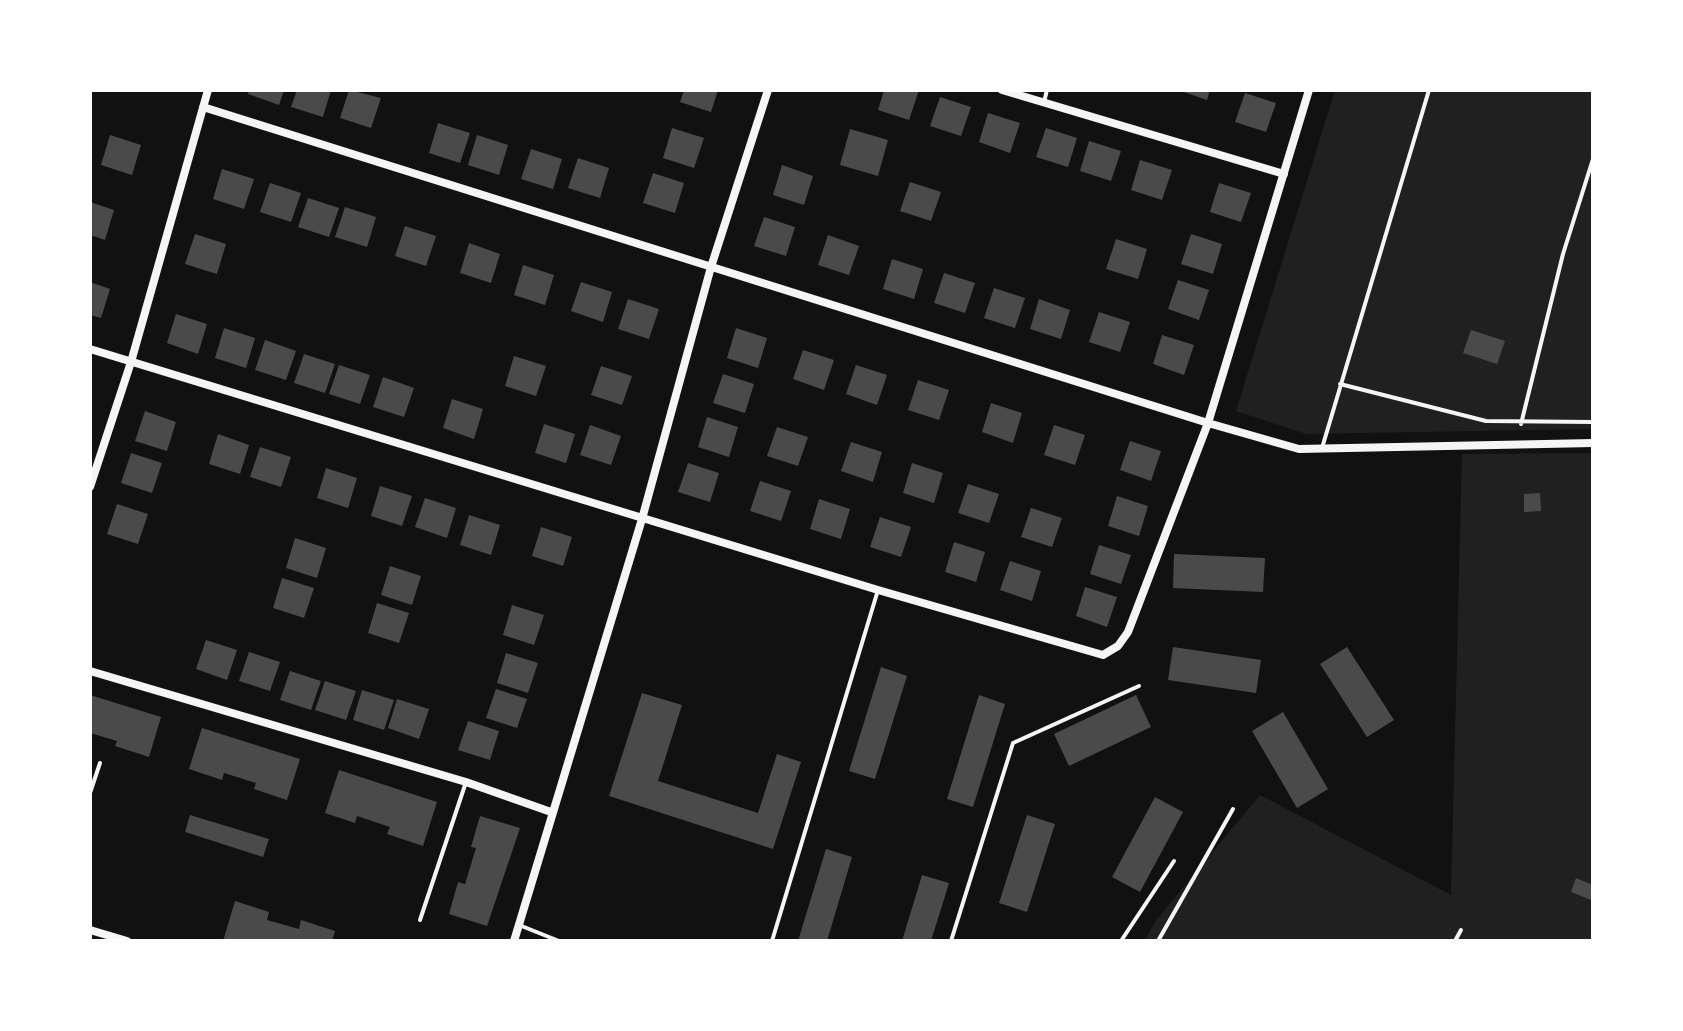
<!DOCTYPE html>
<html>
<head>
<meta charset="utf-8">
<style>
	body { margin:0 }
	#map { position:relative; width:1683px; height:1031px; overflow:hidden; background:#111; font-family:"Exo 2",sans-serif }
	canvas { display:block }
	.frame { position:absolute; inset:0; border:92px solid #fff; pointer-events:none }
</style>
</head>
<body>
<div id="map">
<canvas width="1683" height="1031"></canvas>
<div class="frame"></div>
</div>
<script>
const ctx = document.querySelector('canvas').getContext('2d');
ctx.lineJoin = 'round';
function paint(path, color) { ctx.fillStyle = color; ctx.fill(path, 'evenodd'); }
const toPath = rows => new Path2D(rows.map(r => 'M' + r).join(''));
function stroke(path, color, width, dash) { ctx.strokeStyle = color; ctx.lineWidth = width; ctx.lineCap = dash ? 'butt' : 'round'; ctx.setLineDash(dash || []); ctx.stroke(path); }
paint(toPath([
	[1335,90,1593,90,1593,429,1306,434,1236,411],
	[1593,453,1593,941,1144,941,1157,919,1260,795,1451,895,1462,454]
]), '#202020');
paint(toPath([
	[249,90,284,90,279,105,248,94],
	[297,90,331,90,323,117,291,107],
	[349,90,381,98,371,128,340,118],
	[684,90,718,90,711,112,680,102],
	[884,90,919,90,909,120,878,110],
	[1178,90,1210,90,1207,100],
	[1245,93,1276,103,1266,132,1235,122],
	[940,97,971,107,961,136,930,126],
	[988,113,1020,123,1010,153,979,142],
	[438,123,470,133,460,163,429,153],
	[672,128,704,138,694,168,663,158],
	[1046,128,1077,138,1068,167,1036,157],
	[850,129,888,140,878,176,840,165],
	[110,135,141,145,132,175,101,165],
	[477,135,508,145,499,175,468,165],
	[1089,141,1121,151,1111,181,1080,171],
	[531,149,562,159,553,189,521,179],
	[578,158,609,168,600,198,568,188],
	[1140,160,1172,170,1162,200,1131,190],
	[782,165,813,176,804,205,773,195],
	[222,169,254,179,244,209,213,199],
	[653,173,684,183,675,213,643,203],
	[910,182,941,192,931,221,900,211],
	[270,183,301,193,291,222,260,212],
	[1219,183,1251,193,1241,222,1210,212],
	[308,198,339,208,329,237,298,227],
	[90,202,114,210,105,240,90,235],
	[345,207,376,217,367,247,335,237],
	[764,217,795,227,786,256,754,246],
	[405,226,436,236,426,266,395,256],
	[195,234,226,244,217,274,185,264],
	[1191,234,1222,244,1213,274,1181,264],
	[828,235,859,246,849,275,818,265],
	[1116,239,1147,249,1138,279,1106,269],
	[469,243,500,254,491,283,460,273],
	[892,259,923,269,914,299,883,289],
	[523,265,554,275,545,305,514,295],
	[944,273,975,283,965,313,934,303],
	[1178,280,1209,290,1199,320,1168,309],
	[90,282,110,289,101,318,90,315],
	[581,282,612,292,603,322,571,311],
	[994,288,1025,298,1015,328,984,318],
	[628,299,659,309,649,339,618,329],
	[1039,299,1070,310,1061,339,1030,329],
	[1099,312,1130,322,1120,352,1089,342],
	[176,314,207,324,198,354,167,343],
	[224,328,255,338,246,368,215,358],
	[736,328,767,338,758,368,727,358],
	[1471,330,1505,341,1497,364,1463,353],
	[1162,335,1194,345,1184,375,1153,364],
	[265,340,296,351,286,380,255,370],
	[803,350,834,360,824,390,793,379],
	[304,354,335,364,325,393,294,383],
	[514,356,546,366,536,396,505,386],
	[339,365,370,375,360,404,329,394],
	[856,365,887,375,877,405,846,394],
	[601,366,632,376,622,405,591,395],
	[723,374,754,384,745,413,713,403],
	[383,377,414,388,404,417,373,407],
	[918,380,949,390,939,420,908,410],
	[452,399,483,409,474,439,443,428],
	[991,403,1022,413,1013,443,982,432],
	[145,411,176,422,167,451,135,441],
	[707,417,738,427,729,457,698,447],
	[544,424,575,434,566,463,535,453],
	[590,425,621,436,611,465,580,455],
	[1054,425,1085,435,1075,465,1044,455],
	[777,427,808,437,798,466,767,456],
	[218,434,249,445,240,474,209,464],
	[1130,441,1161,451,1151,481,1120,470],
	[851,442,882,452,873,482,841,471],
	[260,447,291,457,281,487,250,477],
	[131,453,162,463,152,493,121,483],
	[688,463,719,473,710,502,678,492],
	[912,463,943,473,934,503,903,493],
	[326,468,357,478,348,508,317,498],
	[760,481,791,491,781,521,750,511],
	[968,484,999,494,989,523,958,513],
	[380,486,412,496,402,526,371,516],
	[1540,493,1541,511,1524,512,1524,494],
	[1117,496,1148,506,1139,536,1108,526],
	[425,498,456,508,447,538,415,527],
	[819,499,850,509,841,539,810,529],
	[117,504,148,514,138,544,107,534],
	[1031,508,1062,518,1052,547,1021,537],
	[469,515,500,525,491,555,460,545],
	[880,517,911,527,901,557,870,547],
	[541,527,572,537,563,566,532,556],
	[295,538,326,548,317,578,286,568],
	[954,542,985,552,976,582,945,572],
	[1099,545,1131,555,1121,584,1090,574],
	[1174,554,1265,558,1263,592,1173,588],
	[1010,561,1041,571,1032,601,1000,590],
	[390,566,421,576,412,605,381,595],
	[282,578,314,588,304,618,273,608],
	[1085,587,1117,597,1107,627,1076,616],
	[377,603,409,613,399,643,368,633],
	[512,605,544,615,534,645,503,635],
	[206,640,237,650,227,680,196,669],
	[1173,647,1261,660,1256,693,1168,680],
	[1347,647,1394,720,1367,737,1320,664],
	[249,652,280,662,270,691,239,681],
	[506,653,538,663,528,693,497,683],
	[881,667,907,676,875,779,849,771],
	[290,671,321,681,311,710,280,700],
	[325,681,356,691,346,720,315,710],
	[496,689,527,699,517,728,486,718],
	[362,690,394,700,384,730,353,720],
	[642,693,682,705,658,781,758,813,777,754,801,762,773,849,609,796],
	[90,695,161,717,149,757,115,746,117,741,90,733],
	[979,695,1005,704,973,807,947,799],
	[1136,695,1151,727,1069,766,1054,734],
	[397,699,429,709,419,739,388,728],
	[1283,712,1328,789,1297,808,1252,731],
	[468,721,499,731,490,760,458,750],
	[202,728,300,759,287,800,254,789,256,783,224,773,222,780,189,769],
	[339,770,437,802,423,846,387,834,390,827,357,816,355,823,325,813],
	[1155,797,1183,812,1140,892,1112,877],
	[190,815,269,839,263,857,185,832],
	[1027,815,1055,824,1027,912,999,903],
	[480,816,520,828,487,926,449,914,458,882,465,884,476,848,471,847],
	[826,849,852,857,827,941,798,941],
	[922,875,949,883,931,941,902,941],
	[1576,878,1593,885,1591,900,1571,892],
	[235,901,269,912,267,920,299,929,301,920,335,931,332,941,223,941]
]), '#4a4a4a');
stroke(toPath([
	[1044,102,1047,90],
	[1340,384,1486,421,1593,422],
	[1521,424,1563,254,1593,159],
	[1322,448,1429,90],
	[90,793,100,763],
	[420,920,466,782],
	[519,925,559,941],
	[772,941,878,590],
	[951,941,1013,743,1139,686],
	[1121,941,1174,861],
	[1158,941,1233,809],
	[1455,941,1461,930]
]), '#f5f5f5', 4);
stroke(toPath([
	[1002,90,1284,174],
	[203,107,1208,423,1299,449,1593,443],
	[90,349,878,590,1103,655,1118,646,1128,632,1208,423,1309,90],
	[90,487,131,362,208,90],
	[90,671,466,782,551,812],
	[90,930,127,941],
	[514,941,642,519,711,267,768,90]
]), '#f5f5f5', 8);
</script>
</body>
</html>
